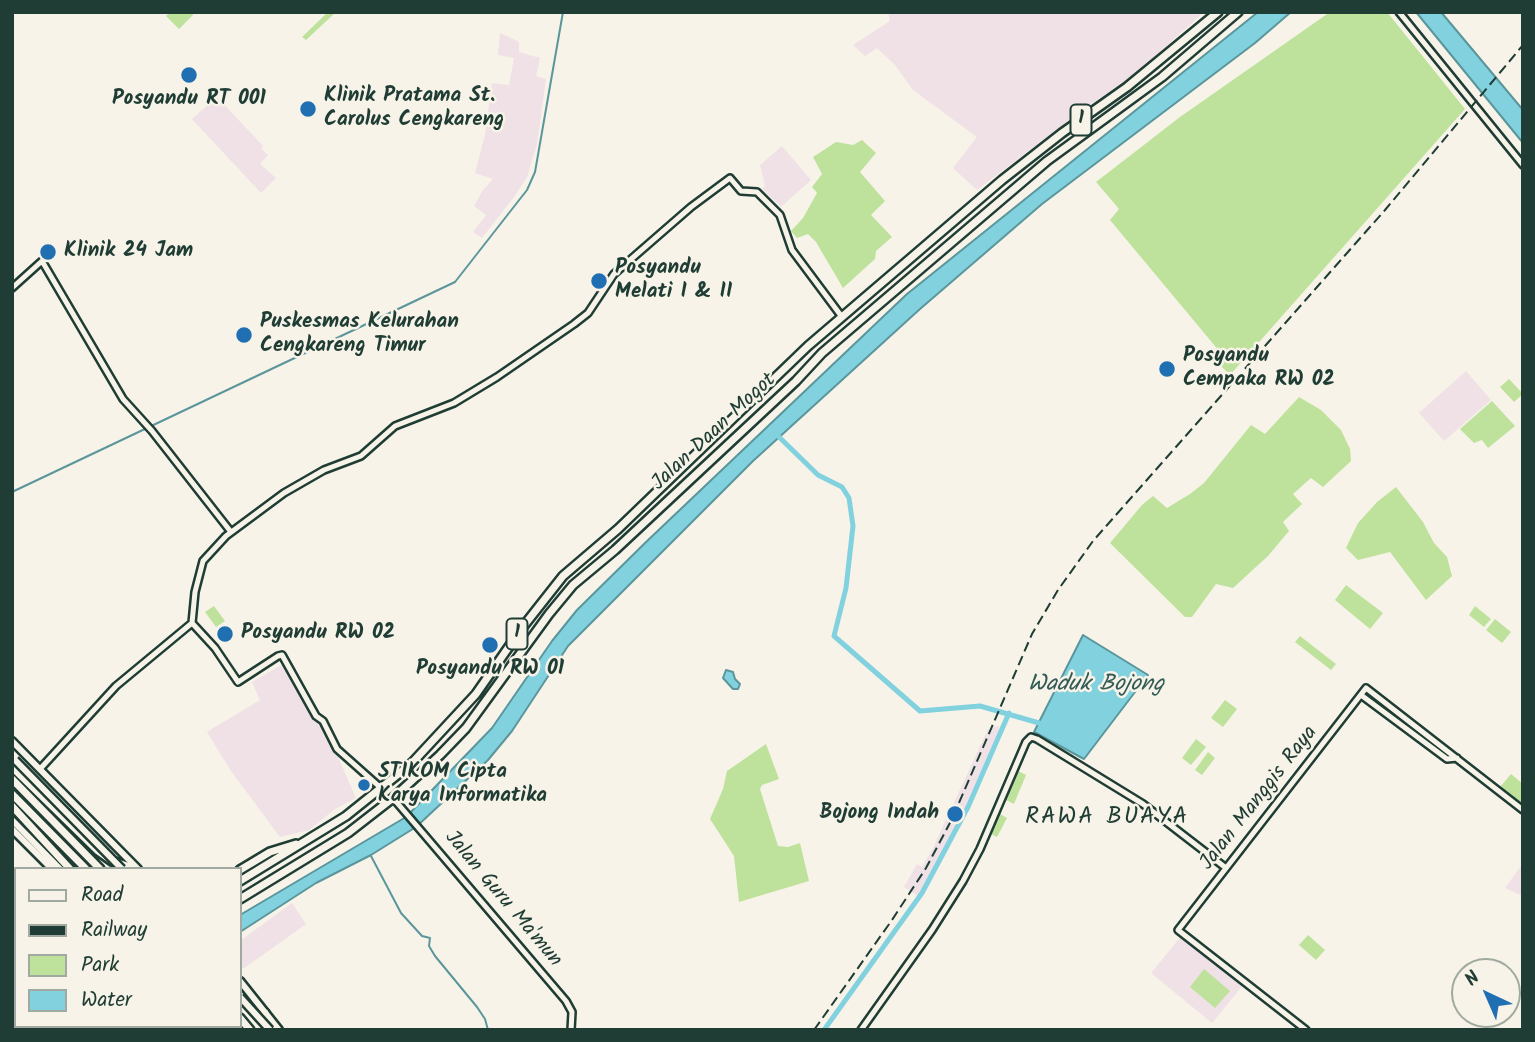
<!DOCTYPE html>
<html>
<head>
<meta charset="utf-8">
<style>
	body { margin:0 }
	#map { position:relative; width:1535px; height:1042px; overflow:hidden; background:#f7f3e8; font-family:Kalam,sans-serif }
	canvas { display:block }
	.frame { position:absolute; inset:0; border:14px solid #1f3d34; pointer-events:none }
	.legend { position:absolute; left:14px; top:867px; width:228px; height:161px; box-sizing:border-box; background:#f7f3e8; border:2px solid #a1aaa0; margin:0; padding:9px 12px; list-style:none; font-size:21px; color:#1f3d34 }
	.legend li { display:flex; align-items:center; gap:14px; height:35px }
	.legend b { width:35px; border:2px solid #a1aaa0 }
	.north { position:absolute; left:1451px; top:958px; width:70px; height:70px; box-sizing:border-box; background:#f7f3e8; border:2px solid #a1aaa0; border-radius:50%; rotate:316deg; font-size:19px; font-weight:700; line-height:28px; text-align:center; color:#1f3d34 }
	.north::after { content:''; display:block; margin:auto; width:24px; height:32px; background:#1f6fb2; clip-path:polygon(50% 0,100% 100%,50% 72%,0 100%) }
</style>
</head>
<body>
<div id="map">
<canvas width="1535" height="1042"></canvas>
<div class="frame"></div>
<ul class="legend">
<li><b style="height:9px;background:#f7f3e8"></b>Road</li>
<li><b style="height:9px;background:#1f3d34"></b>Railway</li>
<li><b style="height:19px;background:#bee29c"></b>Park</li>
<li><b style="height:19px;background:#82d1df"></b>Water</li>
</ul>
<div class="north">N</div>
</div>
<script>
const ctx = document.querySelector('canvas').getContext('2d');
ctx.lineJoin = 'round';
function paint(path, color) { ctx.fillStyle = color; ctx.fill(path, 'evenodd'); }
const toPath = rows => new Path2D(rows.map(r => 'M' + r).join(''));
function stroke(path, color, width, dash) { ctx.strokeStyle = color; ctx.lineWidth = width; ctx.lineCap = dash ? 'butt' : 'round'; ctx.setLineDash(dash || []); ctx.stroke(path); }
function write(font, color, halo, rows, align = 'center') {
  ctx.font = font + ' Kalam,sans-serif'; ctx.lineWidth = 5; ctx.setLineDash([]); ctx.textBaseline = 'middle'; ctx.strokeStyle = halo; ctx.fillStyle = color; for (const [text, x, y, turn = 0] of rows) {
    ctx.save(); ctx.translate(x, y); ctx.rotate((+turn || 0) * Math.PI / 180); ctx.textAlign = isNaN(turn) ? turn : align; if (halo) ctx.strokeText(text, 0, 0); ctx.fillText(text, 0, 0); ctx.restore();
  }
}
paint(toPath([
	[888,12,1204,12,1135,74,1081,111,977,190,953,168,977,137,913,90,895,65,877,48,865,56,853,45,890,21],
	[500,33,519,42,519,52,540,58,536,76,546,79,537,144,527,177,514,197,482,238,473,232,486,215,474,206,483,190,493,179,475,173,485,135,492,83,509,85,514,58,498,55],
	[217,97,263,146,261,148,268,155,260,164,276,178,261,193,192,119],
	[782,146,811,180,781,207,762,189,765,186,760,165],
	[1466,371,1491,400,1444,441,1419,413],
	[285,663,313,714,321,718,356,798,335,809,309,830,280,837,231,771,207,732,260,700,252,682],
	[997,726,1000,727,958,824,918,896,904,887,917,864,922,867,933,848,988,729],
	[1523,863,1523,896,1505,888],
	[292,903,306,924,243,969,240,964,240,941],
	[1182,935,1243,985,1212,1023,1151,973]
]), '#efe1e6');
paint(toPath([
	[170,12,191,12,193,15,179,29,166,16],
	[328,12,336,12,306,40,302,37],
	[1330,12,1387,12,1465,109,1230,375,1219,364,1225,358,1110,220,1119,209,1096,182,1180,117],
	[862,140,876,153,860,172,885,201,871,215,892,237,876,251,875,259,843,288,816,242,808,234,797,238,791,231,803,218,817,193,812,187,822,174,813,157,836,142,853,145],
	[1509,379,1523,394,1514,402,1500,387],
	[1299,397,1321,410,1341,430,1350,449,1351,461,1323,487,1311,478,1293,494,1302,504,1283,522,1289,531,1268,556,1233,588,1216,584,1192,617,1185,617,1110,543,1142,505,1153,496,1167,508,1190,494,1204,483,1251,425,1265,434],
	[1492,401,1515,426,1488,448,1482,440,1474,443,1460,429],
	[1396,487,1423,522,1434,543,1447,557,1452,576,1426,600,1390,552,1358,560,1346,548,1358,523,1377,502],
	[1346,585,1383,613,1370,629,1335,600],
	[214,606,225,621,216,627,205,612],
	[1475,606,1491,619,1484,627,1469,615],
	[1495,619,1511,632,1502,643,1486,630],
	[1300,636,1336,664,1331,670,1295,642],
	[1225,700,1237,709,1223,727,1211,718],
	[1196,739,1206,747,1191,765,1182,758],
	[766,744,779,779,762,785,760,789,778,846,788,847,800,843,809,881,739,902,734,856,710,819,723,789,727,771],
	[1208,752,1215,758,1202,775,1195,770],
	[1018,771,1026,775,1014,804,1006,800],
	[1511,774,1523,784,1523,813,1504,796,1500,787],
	[1000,814,1007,818,997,837,989,833],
	[1308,935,1325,950,1316,960,1299,945],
	[1204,969,1230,991,1215,1008,1190,987]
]), '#bee29c');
const water = toPath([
	[1258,12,1291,12,1255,43,1042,204,920,309,753,461,568,646,512,731,488,760,416,827,371,855,316,883,240,932,240,915,406,817,492,728,552,641,577,610,645,543,907,294,1258,12],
	[1416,12,1441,12,1523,110,1523,143,1416,12],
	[1083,635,1148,675,1084,759,1034,732,1083,635],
	[726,670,733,672,735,679,740,684,738,689,733,689,723,678,726,670]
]);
paint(water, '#82d1df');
stroke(water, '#5a969b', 2);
stroke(toPath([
	[12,492,455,282,527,190,535,172,563,12],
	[371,856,401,913,422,936,430,938,429,946,435,956,477,1007,485,1019,488,1030]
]), '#5a969b', 2);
stroke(toPath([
	[776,434,818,475,842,487,849,498,853,526,846,588,834,636,920,711,980,706,1039,723],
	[824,1030,922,893,968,807,1009,713]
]), '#82d1df', 5);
const tertiary = toPath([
	[12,288,42,261,123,399,152,431,231,532],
	[192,623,215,648,238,682,278,656,282,655,316,716,323,721,337,749,382,789],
	[1361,695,1447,759,1457,758],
	[40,769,116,686,192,623,195,592,203,561,226,536,284,493,324,470,361,456,395,426,454,403,497,377,574,324,588,313,614,274,691,207,730,178,741,191,757,192,780,215,792,250,842,317],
	[393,798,566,1001,572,1012,571,1030],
	[861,1030,932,930,963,881,980,849,1026,742,1031,737,1037,739,1143,804,1226,868],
	[1306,1030,1178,930,1366,688,1523,810]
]);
const secondary = toPath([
	[1399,12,1523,165]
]);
const primary = toPath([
	[12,741,138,869],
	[12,820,60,869],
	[12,829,52,869],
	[240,981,279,1030],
	[204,1026,208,1030],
	[212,1026,215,1030]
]);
const trunk = toPath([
	[240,870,270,852,296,844],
	[240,881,346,816,412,763,476,694,522,628,563,576,618,529,808,346,1002,180,1062,133,1127,87,1218,12],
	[240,899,348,833,393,798,440,755,466,728,549,614,573,585,615,550,796,381,822,353,1047,161,1162,77,1238,12],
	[12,1011,16,1008],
	[12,1022,16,1020],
	[30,1030,35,1026]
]);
const motorway = toPath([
	[12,767,98,851,112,861,136,869],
	[12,779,100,869],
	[12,794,86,869],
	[12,806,70,869],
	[265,1013,268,1030],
	[240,1018,250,1030],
	[218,1026,221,1030],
	[235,1026,238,1030]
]);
stroke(tertiary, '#1f3d34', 10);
stroke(secondary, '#1f3d34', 10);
stroke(primary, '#1f3d34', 11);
stroke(trunk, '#1f3d34', 12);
stroke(motorway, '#1f3d34', 12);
stroke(tertiary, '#f7f3e8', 5);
stroke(secondary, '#f7f3e8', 5);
stroke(primary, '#f7f3e8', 6);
stroke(trunk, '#f7f3e8', 7);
stroke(motorway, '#f7f3e8', 7);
stroke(toPath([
	[814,1030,892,920,926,868,952,819,1032,634,1058,590,1093,541,1385,210,1523,45]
]), '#1f3d34', 2, [10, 5]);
const primaryBridge = toPath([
	[15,760,122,869],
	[240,997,270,1030]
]);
stroke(primaryBridge, '#1f3d34', 11, []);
stroke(primaryBridge, '#f7f3e8', 6);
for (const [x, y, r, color] of [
	[189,75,9,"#1f6fb2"],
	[308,109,9,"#1f6fb2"],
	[48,252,9,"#1f6fb2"],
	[599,281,9,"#1f6fb2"],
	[244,335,9,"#1f6fb2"],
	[1167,369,9,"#1f6fb2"],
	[225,634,9,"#1f6fb2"],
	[490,645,9,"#1f6fb2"],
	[364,785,7,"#1f6fb2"],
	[955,814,9,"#1f6fb2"]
]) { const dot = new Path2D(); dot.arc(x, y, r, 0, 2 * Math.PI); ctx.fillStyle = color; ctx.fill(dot); stroke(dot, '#f7f3e8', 2.5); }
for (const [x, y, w] of [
	[1081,120,21],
	[517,634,21]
]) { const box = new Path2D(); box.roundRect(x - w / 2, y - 15.5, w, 31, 5); ctx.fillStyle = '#f7f3e8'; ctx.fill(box); stroke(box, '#1f3d34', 2); }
write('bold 19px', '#1f3d34', null, [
	["1",1081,120],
	["1",517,634]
]);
write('bold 21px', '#1f3d34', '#f7f3e8', [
	["Klinik Pratama St.",324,97],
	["Carolus Cengkareng",324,121],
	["Posyandu RT 001",189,100,"center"],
	["Klinik 24 Jam",64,252],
	["Posyandu",615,269],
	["Melati I & II",615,293],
	["Puskesmas Kelurahan",260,323],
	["Cengkareng Timur",260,347],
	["Posyandu",1183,357],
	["Cempaka RW 02",1183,381],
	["Posyandu RW 02",241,634],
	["Posyandu RW 01",490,670,"center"],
	["STIKOM Cipta",378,773],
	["Karya Informatika",378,797],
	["Bojong Indah",939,814,"right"]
], 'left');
write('21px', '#1f3d34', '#f7f3e8', [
	["Jalan Daan Mogot",715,433,-43],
	["Jalan Manggis Raya",1260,799,-52],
	["Jalan Guru Ma'mun",502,900,50]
]);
write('italic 23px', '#335b56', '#f7f3e8', [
	["Waduk Bojong",1096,686]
]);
ctx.letterSpacing = '2px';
write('24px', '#1f3d34', '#f7f3e8', [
	["RAWA BUAYA",1107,819]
]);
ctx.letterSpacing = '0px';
</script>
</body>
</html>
